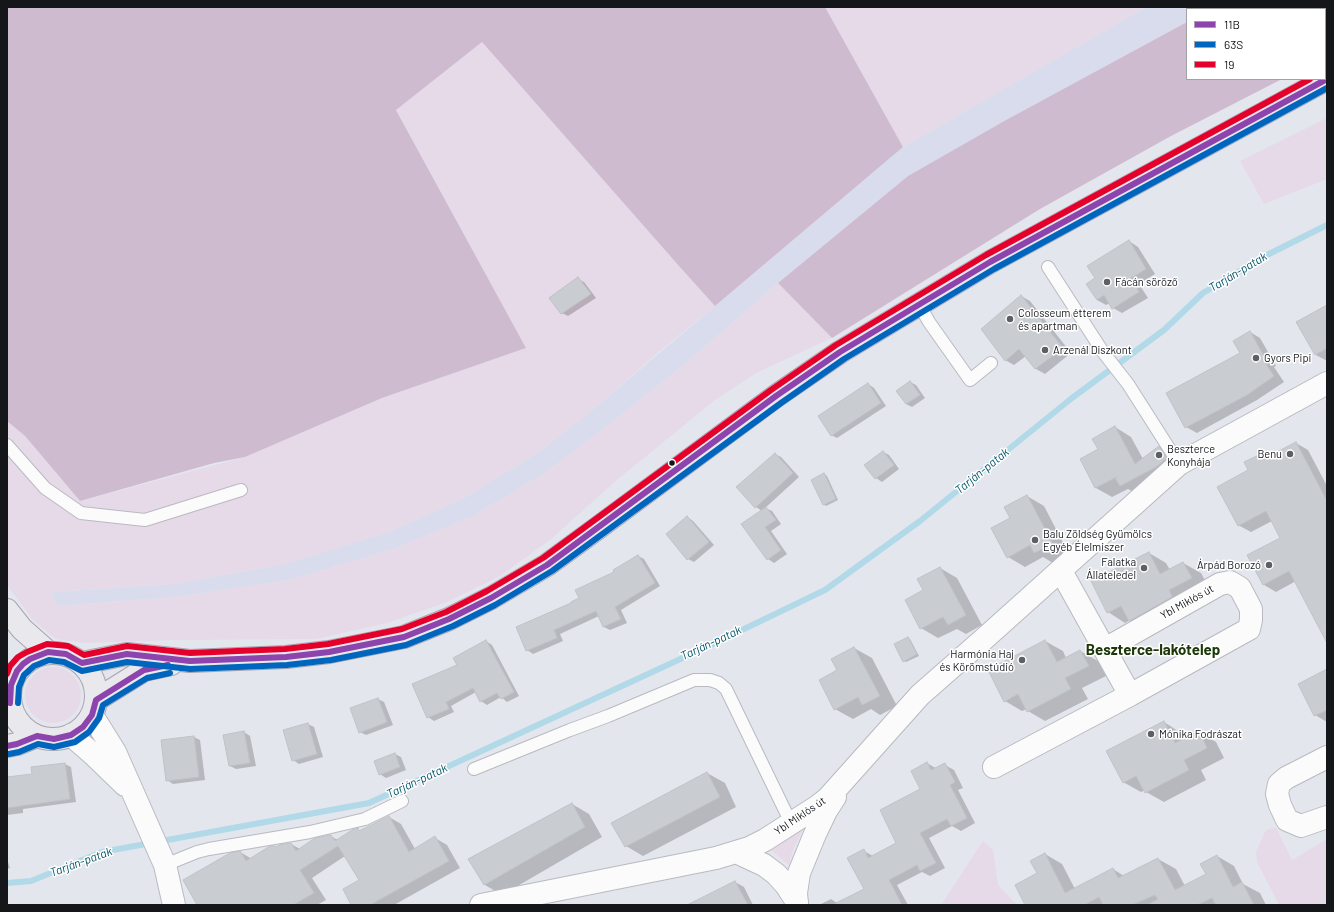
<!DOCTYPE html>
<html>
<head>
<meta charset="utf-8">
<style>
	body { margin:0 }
	#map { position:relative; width:1334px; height:912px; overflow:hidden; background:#e4e6ee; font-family:Barlow,sans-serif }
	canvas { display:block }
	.frame { position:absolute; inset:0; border:8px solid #14161a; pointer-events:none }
	.legend { position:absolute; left:1186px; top:8px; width:140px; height:72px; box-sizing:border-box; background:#fff; border:1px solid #a1a2a3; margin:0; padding:5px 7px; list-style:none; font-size:12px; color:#14161a }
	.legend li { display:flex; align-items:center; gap:8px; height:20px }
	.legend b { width:20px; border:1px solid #a1a2a3 }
</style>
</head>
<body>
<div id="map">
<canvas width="1334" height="912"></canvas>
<div class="frame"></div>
<ul class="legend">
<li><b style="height:5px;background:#8e44ad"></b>11B</li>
<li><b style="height:5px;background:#0065bd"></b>63S</li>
<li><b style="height:5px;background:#e4002b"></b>19</li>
</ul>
</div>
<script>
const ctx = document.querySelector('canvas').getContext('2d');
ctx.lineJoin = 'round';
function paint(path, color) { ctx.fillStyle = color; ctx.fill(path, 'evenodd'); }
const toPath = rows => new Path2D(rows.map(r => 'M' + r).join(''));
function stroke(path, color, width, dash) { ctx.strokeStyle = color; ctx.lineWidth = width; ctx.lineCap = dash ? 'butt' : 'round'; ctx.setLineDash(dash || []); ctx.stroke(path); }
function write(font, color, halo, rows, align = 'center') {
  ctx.font = font + ' Barlow,sans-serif'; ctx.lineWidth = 3; ctx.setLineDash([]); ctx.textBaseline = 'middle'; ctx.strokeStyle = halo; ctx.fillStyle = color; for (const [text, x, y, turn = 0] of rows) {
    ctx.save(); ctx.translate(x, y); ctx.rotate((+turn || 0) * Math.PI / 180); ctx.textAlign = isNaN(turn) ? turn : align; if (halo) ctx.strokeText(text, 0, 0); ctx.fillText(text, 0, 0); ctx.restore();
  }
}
paint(toPath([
	[1146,7,1214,7,1210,9,1187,9,1187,22,1006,120,908,176,778,283,686,363,598,433,545,473,473,516,394,549,289,580,176,597,57,606,52,592,174,584,285,564,389,532,464,498,539,452,585,416,903,147]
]), '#d9dcec');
paint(toPath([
	[825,7,1146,7,903,147],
	[482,42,679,266,715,306,667,345,585,416,539,452,464,498,389,532,285,564,174,584,52,592,57,606,176,597,289,580,394,549,473,516,545,473,598,433,686,363,778,283,832,338,758,372,715,400,618,479,551,539,500,576,447,602,387,623,316,639,172,640,84,643,56,639,34,621,7,585,7,421,25,436,80,501,245,457,382,398,526,348,396,109],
	[1327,118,1327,179,1264,204,1240,161],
	'25 695a28 28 0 1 1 56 0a28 28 0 1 1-56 0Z',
	[804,827,792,852,789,865,771,850],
	[1276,828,1292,860,1327,839,1327,905,1279,905,1257,862,1256,852,1266,830],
	[983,841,993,850,998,885,1017,905,941,905]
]), '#e6d9e8');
paint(toPath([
	[7,7,825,7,903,147,715,306,679,266,482,42,396,110,526,348,382,398,245,457,214,463,80,501,25,436,7,421],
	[1214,7,1327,7,1327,55,1325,57,1325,9,1210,9],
	[1187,22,1187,79,1282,79,1171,136,1040,209,832,338,778,283,908,176,1006,120]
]), '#cfbbd0');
paint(toPath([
	[1129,241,1138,247,1155,274,1139,284,1148,298,1122,313,1113,308,1110,303,1106,305,1097,300,1096,279],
	[578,279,584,282,596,298,568,316,562,313],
	[1021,296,1030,301,1071,353,1045,374,1036,369,1026,356,1014,365,1005,360],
	[1327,306,1327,361,1316,355],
	[1250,332,1260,338,1276,366,1274,367,1284,382,1257,400,1197,433,1186,427,1241,353],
	[910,382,916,385,925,398,912,407,906,404],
	[868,384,874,388,886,406,837,438,831,435],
	[1115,427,1131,437,1143,459,1159,447,1175,457,1137,494,1128,489,1112,497,1096,488,1081,459,1099,450],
	[1296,443,1308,450,1327,486,1327,632,1296,581,1276,592,1264,585,1281,538,1272,521,1251,532,1238,525,1250,471,1265,453,1270,456],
	[883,452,889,455,899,469,882,482,876,478,866,465],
	[775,454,781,457,799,477,765,508,772,511,781,524,771,531,787,554,774,563,768,559,743,525,762,511,756,507],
	[824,474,827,476,838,500,826,506,823,504],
	[1027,496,1044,506,1069,554,1053,563,1043,557,1025,567,1008,557,1011,519],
	[687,517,693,521,714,545,694,562,688,559],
	[1149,553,1166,563,1170,570,1183,563,1201,573,1209,588,1147,630,1130,620,1125,623,1108,612],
	[638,556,644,559,660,586,621,610,627,623,610,630,604,627,599,616,560,634,563,641,533,654,527,650,581,599],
	[940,568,957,578,982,625,966,634,957,629,938,638,921,628,924,590],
	[908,638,910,639,919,656,906,662,904,661],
	[486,641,492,645,519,696,507,702,501,697,487,705,481,701,476,692,451,706,454,712,434,721,428,717,458,665],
	[1045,641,1063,651,1066,658,1080,651,1098,661,1106,676,1082,688,1088,699,1045,721,1028,711,1027,709,1022,711,1005,701],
	[854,648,872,658,897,706,880,715,871,709,853,719,835,709],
	[1327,670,1327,722,1315,715],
	[378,699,384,702,393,725,366,735,360,732],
	[1164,722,1181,733,1185,739,1199,732,1216,742,1224,758,1201,770,1206,780,1164,802,1146,792,1145,790,1141,792,1123,782],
	[308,724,314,727,323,757,299,764,293,760],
	[244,732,250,736,256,766,236,769,230,766,224,736],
	[194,737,200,740,205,780,173,784,167,780],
	[395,754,401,757,406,770,386,778,380,774],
	[927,763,937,769,945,765,954,770,963,788,958,790,975,823,961,831,952,826,929,838,945,868,930,876,922,872,897,885,908,905,819,905,831,899,837,903,865,890,864,851,873,856,898,843,922,790],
	[65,764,71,767,76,802,23,809,23,813,7,815,7,778,33,775],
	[707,773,725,783,736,807,643,856,626,846],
	[572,804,589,814,602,837,502,895,485,885,469,859],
	[389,817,401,824,415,849,435,838,447,845,460,868,394,905,353,905,361,880,345,856,312,878,326,900,317,905,198,905,240,852,252,859,276,848,291,844,300,849,330,836,338,840,357,830,361,832],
	[1045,854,1062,864,1075,889,1113,869,1124,876,1158,859,1176,869,1185,886,1207,875,1217,856,1234,866,1243,884,1260,893,1266,905,1026,905,1038,874],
	[7,859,10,868,7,869],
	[735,882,744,887,753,905,690,905]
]), '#0003');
stroke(toPath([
	[7,883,31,881,102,852,369,803,715,643,825,590,920,521,1072,398,1164,330,1203,293,1265,256,1327,225]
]), '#b1d9e8', 6);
const building = toPath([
	[1129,240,1146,269,1131,278,1139,292,1112,309,1104,295,1097,300,1086,284,1095,278,1087,266,1129,240],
	[578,277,591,294,561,314,549,298,578,277],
	[1021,295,1063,348,1035,369,1019,349,1005,361,981,329,1021,295],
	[1327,305,1327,348,1315,355,1296,322,1327,305],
	[1250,331,1266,360,1264,361,1274,376,1247,395,1185,428,1166,393,1240,353,1233,341,1250,331],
	[910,381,920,395,906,404,896,391,910,381],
	[868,383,881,403,831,436,818,416,868,383],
	[1115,426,1135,464,1159,446,1167,458,1156,467,1120,486,1115,478,1117,477,1095,488,1080,459,1098,449,1092,439,1115,426],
	[1296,442,1327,501,1327,643,1289,571,1263,585,1247,555,1280,538,1266,511,1238,526,1217,487,1248,470,1244,462,1265,452,1267,457,1296,442],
	[883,451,894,465,875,479,864,465,883,451],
	[775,453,793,473,755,508,736,487,775,453],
	[824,473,836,499,823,505,811,480,824,473],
	[1027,495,1053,544,1034,553,1030,545,1007,558,991,528,1010,518,1004,507,1027,495],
	[766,507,776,520,765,527,781,550,767,560,741,524,766,507],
	[687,516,709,542,687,560,666,534,687,516],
	[1149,552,1160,574,1183,562,1192,578,1169,590,1172,597,1129,621,1121,606,1107,613,1091,581,1149,552],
	[638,555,655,583,615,607,621,619,603,627,596,611,554,630,557,638,526,651,516,627,571,603,571,602,579,598,575,590,614,572,613,570,638,555],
	[940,567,966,615,948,625,943,617,920,629,905,600,923,590,917,579,940,567],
	[908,637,917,654,903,662,894,644,908,637],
	[486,640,514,692,501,699,497,693,480,702,473,688,446,702,449,709,427,718,412,684,457,665,453,658,486,640],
	[1045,640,1057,662,1080,650,1089,666,1065,678,1071,689,1027,712,1018,694,1004,702,988,670,1045,640],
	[854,647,880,696,862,705,858,697,834,710,819,680,837,670,831,659,854,647],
	[1327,669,1327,710,1314,716,1298,684,1327,669],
	[378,698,387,722,359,733,350,708,378,698],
	[1164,721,1175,743,1199,731,1207,748,1184,760,1189,770,1145,793,1136,776,1123,783,1106,751,1164,721],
	[308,723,317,754,292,761,283,730,308,723],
	[244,731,250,763,229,766,223,735,244,731],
	[194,736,199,777,166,781,161,740,194,736],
	[395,753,400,767,379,775,374,761,395,753],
	[927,762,931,770,945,763,955,782,950,785,967,818,951,826,947,819,920,833,936,863,920,871,917,865,889,880,902,905,832,905,864,889,847,858,864,849,868,858,896,843,880,810,920,789,911,771,927,762],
	[65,763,70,799,7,808,7,777,32,774,31,767,65,763],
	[707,772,720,797,625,847,611,823,707,772],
	[572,803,585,827,484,885,468,859,572,803],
	[389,816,409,852,435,836,449,861,370,905,351,905,343,889,359,880,338,846,300,870,314,893,293,905,197,905,183,880,230,853,240,851,246,861,270,846,275,846,276,847,279,845,291,843,296,851,315,838,331,835,335,841,352,830,358,828,359,831,389,816],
	[1045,853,1065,893,1113,868,1118,878,1158,858,1175,890,1206,874,1200,864,1217,855,1233,887,1242,882,1254,905,1216,905,1212,898,1197,905,1147,905,1158,899,1155,895,1132,905,1103,905,1099,897,1084,905,1025,905,1015,885,1037,873,1030,861,1045,853],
	[735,881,748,905,687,905,735,881]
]);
paint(building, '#c9cdd2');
stroke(building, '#bfc2c7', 1);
const lane = toPath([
	[1048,267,1103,352,1128,384,1179,464],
	[919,304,929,322,970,380,991,363],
	[7,445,45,488,81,513,145,520,241,490],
	[474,769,570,730,608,716,694,680,710,680,719,683,726,689,791,823],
	[165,865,197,852,209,849,310,832,365,819,402,801]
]);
const street = toPath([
	[1061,571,1130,695,1249,629,1251,620,1251,609,1240,588,1230,582,1220,584,1105,649],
	[92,715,115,752,165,865,174,905],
	[71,735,95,756,125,785],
	[1327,757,1286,778,1279,784,1277,794,1280,805,1287,820,1301,826,1327,817],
	[994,767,1130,695],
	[736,852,764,865,776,874,786,885,797,902],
	[481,905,716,858,749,848,765,840,818,806,828,798,920,695,985,638,1179,464,1327,383],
	[797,905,796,893,799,873,815,834,826,811,835,797]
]);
const primary = toPath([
	[7,610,22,629,48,652],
	'10 696a43 43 0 1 1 86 0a43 43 0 1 1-86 0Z',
	[82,663,127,654,190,661,286,657,329,652,404,637,449,619,491,598,547,565,595,530,776,396,840,352,990,262,1327,79],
	[96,700,144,670,171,664],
	[7,746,17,744,37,736]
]);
stroke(lane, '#b9bac0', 14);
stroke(street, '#b9bac0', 24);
stroke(primary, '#a7a4b1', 24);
stroke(lane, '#fbfbfc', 12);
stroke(street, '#fbfbfc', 22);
stroke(primary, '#e9e8ed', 22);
stroke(toPath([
	[10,703,11,685,17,671,23,664,30,659,48,652,66,654,82,663,127,654,190,661,286,657,329,652,404,637,449,619,491,598,547,565,776,396,840,352,990,262,1327,79],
	[7,746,17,744,37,736,54,739,71,735,83,727,92,715,96,700,144,670,168,665]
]), '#8e44ad', 6);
stroke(toPath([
	[18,703,19,687,24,675,34,666,49,660,64,662,82,671,127,662,190,669,287,665,331,660,406,645,453,626,495,605,552,571,781,403,844,359,994,269,1327,88],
	[9,754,19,752,38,744,54,747,75,742,89,732,99,718,103,705,147,678,170,673]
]), '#0065bd', 6);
stroke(toPath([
	[7,674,10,666,18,657,27,652,47,644,68,646,84,655,127,646,190,653,285,649,328,644,402,629,446,612,487,591,543,558,771,390,836,345,986,255,1310,79]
]), '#e4002b', 6);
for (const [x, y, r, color] of [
	[1107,282,4,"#5d5f64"],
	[1010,319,4,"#5d5f64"],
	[1045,350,4,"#5d5f64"],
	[1256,358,4,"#5d5f64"],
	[1290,454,4,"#5d5f64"],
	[1159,455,4,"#5d5f64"],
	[672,463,3.5,"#14161a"],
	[1035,540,4,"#5d5f64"],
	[1269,565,4,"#5d5f64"],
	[1144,568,4,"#5d5f64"],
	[1022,660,4,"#5d5f64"],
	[1151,734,4,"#5d5f64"]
]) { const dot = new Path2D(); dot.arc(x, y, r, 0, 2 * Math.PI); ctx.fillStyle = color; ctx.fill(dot); stroke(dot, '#fff', 1.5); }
write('11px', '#14161a', '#fff', [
	["Fácán söröző",1115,282],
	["Colosseum étterem",1018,313],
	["és apartman",1018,326],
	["Arzenál Diszkont",1053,350],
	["Gyors Pipi",1264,358],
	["Beszterce",1167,449],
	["Konyhája",1167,462],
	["Benu",1282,454,"right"],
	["Balu Zöldség Gyümölcs",1043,534],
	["Egyéb Élelmiszer",1043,547],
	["Falatka",1136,562,"right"],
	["Állateledel",1136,575,"right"],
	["Árpád Borozó",1261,565,"right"],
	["Harmónia Haj",1014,654,"right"],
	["és Körömstúdió",1014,667,"right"],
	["Mónika Fodrászat",1159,734]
], 'left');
write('11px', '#14161a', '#fff', [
	["Ybl Miklós út",1187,602,-29],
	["Ybl Miklós út",800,816,-34]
]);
write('italic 12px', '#025568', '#fff', [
	["Tarján-patak",1238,272,-31],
	["Tarján-patak",982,471,-39],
	["Tarján-patak",711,643,-25],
	["Tarján-patak",417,781,-25],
	["Tarján-patak",81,862,-20]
]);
write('bold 15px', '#1c3808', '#fff', [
	["Beszterce-lakótelep",1153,650]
]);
</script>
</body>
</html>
